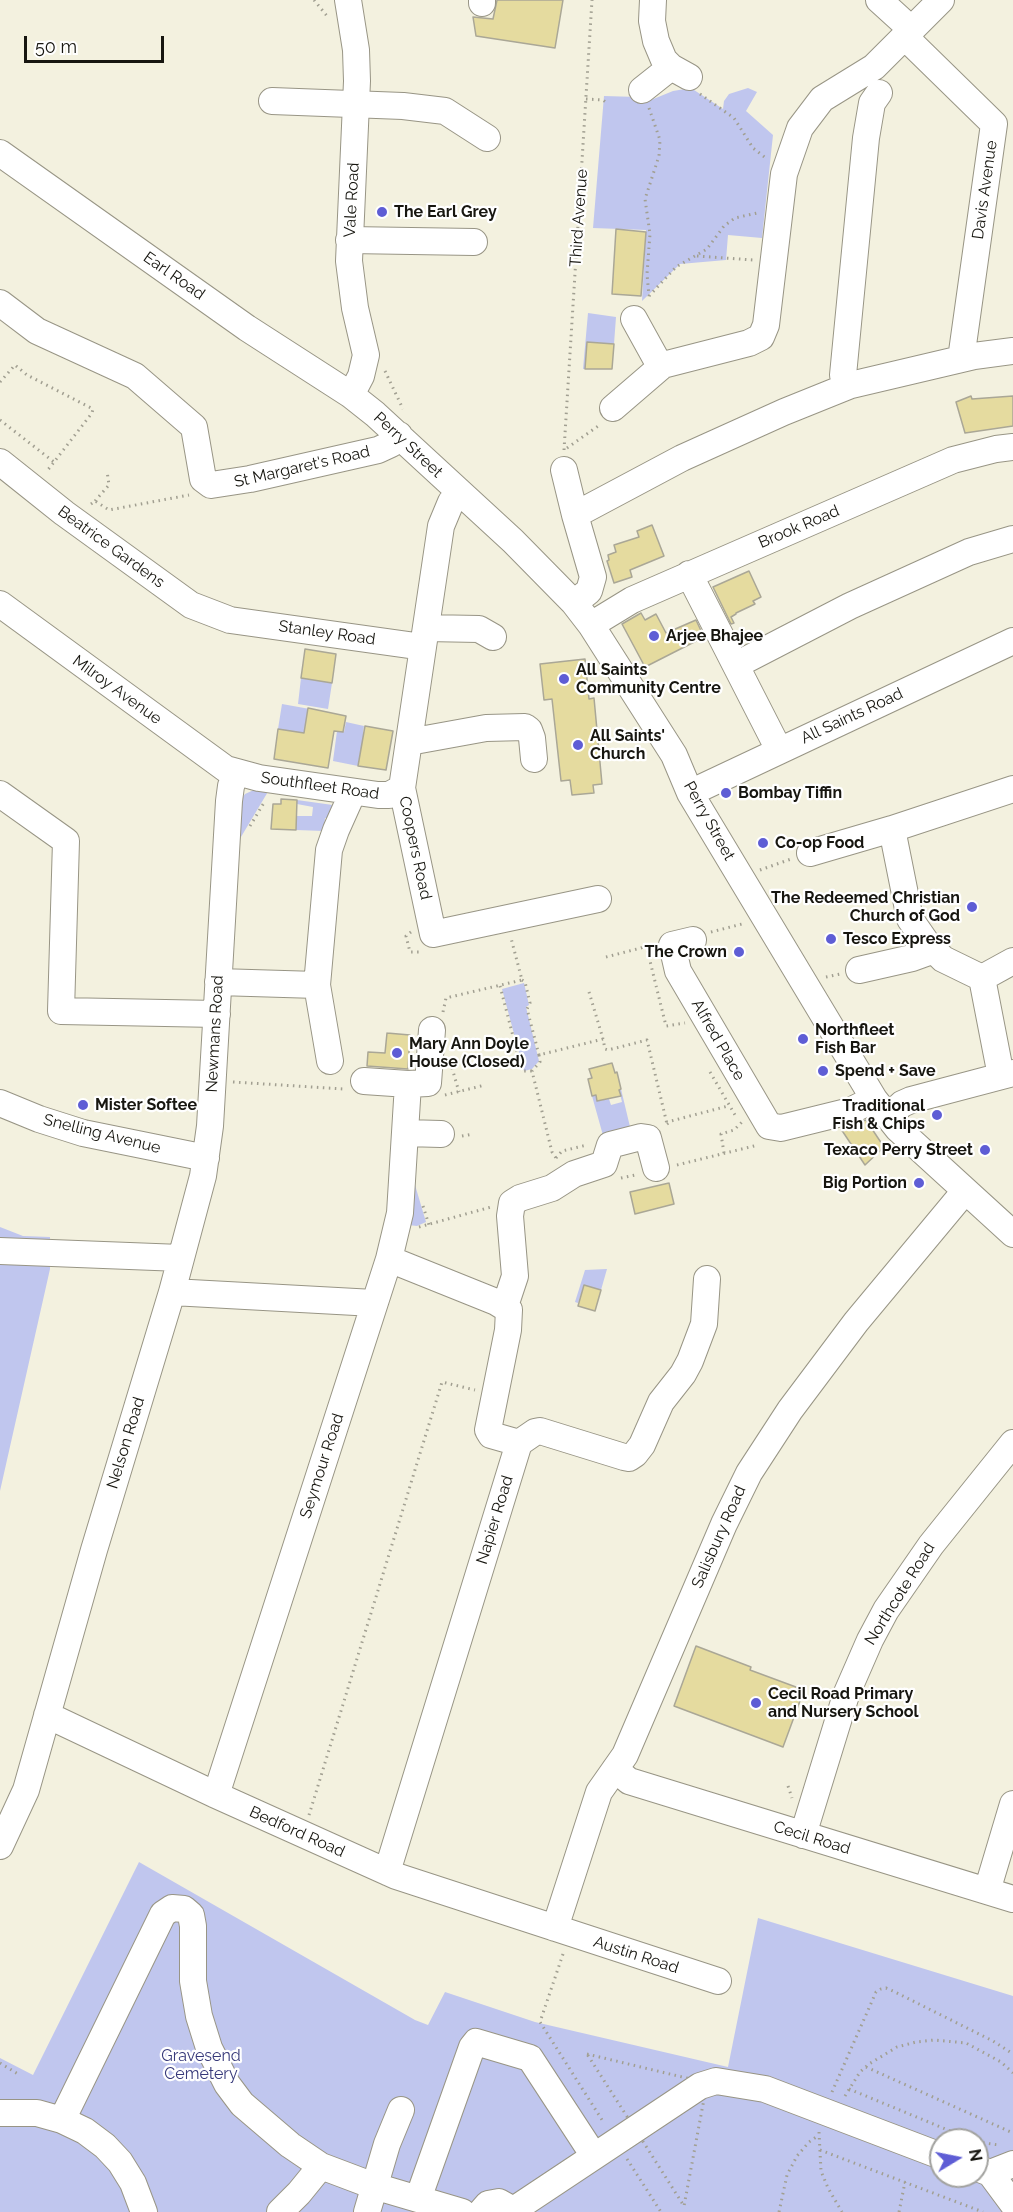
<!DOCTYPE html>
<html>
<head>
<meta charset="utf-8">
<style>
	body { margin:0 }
	#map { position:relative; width:1013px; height:2212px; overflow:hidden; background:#f3f1df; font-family:Raleway,sans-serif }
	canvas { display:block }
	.north { position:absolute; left:929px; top:2128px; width:60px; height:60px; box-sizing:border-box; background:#fff; border:2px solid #a2a29f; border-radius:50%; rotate:80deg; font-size:16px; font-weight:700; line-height:24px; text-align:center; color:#171610 }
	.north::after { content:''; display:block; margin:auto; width:21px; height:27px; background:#5e5dd5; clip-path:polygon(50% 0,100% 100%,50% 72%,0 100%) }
	.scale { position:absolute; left:24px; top:36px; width:140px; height:27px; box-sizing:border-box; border:3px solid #171610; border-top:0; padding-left:8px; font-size:18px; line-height:21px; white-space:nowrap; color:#171610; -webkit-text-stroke:4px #fff; paint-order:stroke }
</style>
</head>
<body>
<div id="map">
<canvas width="1013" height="2212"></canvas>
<div class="north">N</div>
<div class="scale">50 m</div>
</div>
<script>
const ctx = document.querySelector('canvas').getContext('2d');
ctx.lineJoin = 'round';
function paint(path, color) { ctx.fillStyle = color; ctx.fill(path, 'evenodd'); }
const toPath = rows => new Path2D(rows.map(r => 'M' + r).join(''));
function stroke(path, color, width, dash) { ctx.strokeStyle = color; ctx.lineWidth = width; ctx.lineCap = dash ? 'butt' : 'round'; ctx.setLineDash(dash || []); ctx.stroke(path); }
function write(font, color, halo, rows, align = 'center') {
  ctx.font = font + ' Raleway,sans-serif'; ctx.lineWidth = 4.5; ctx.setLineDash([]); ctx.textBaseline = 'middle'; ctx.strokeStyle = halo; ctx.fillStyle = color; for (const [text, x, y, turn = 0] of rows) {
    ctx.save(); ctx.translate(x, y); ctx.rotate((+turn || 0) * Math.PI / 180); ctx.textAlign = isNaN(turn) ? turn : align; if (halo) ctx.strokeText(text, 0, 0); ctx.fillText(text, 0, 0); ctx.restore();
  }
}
paint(toPath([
	[691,88,723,109,724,101,729,94,748,88,757,92,746,111,773,135,762,238,728,235,726,260,680,264,642,301,646,230,593,228,604,96,638,97,646,102,673,91],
	[588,313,616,317,614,344,587,342,585,369,583,369],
	[301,678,332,683,328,709,298,704],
	[282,704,332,713,336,718,304,733,278,729],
	[346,722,364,726,363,733,371,735,370,740,363,739,360,753,367,754,367,760,359,759,358,766,333,761,337,731,344,732],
	[256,789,269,790,238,842,238,804,245,794],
	[297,800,340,806,340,818,325,818,324,831,296,830,296,816,312,816,313,807,297,804],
	[524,983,529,1005,526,1007,539,1061,532,1069,524,1071,502,989],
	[621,1089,631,1131,604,1139,592,1096,596,1095,598,1101,609,1099,611,1105,622,1102,619,1090],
	[410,1185,415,1185,426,1222,417,1226,408,1225],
	[0,1227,23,1236,50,1237,50,1269,0,1491],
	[607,1269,601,1290,584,1285,578,1303,575,1302,585,1270],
	[139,1862,415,2020,428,2025,445,1992,535,2022,728,2067,758,1918,1013,1996,1013,2212,0,2212,0,2058,33,2075],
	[941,2140,977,2140,977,2176,941,2176]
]), '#c0c6ee');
const building = toPath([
	[497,0,563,0,555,48,476,36,473,17,493,19,497,0],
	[616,229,646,232,641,296,612,294,616,229],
	[587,342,614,344,612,369,585,369,587,342],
	[971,396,972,399,1013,396,1013,426,965,433,956,402,971,396],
	[652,525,664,556,630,570,632,577,614,583,607,561,609,560,608,555,616,552,614,545,639,537,637,531,652,525],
	[749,571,761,597,753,601,755,604,736,613,736,614,731,617,734,623,731,624,713,587,749,571],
	[641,613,645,620,656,614,666,633,696,620,704,637,645,667,622,624,641,613],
	[305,649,336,654,332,683,301,678,305,649],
	[585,659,589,699,594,698,602,784,593,785,594,793,572,795,570,780,561,781,552,699,544,700,540,664,585,659],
	[308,708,346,716,343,732,334,731,328,768,274,759,278,729,304,733,308,708],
	[365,726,393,731,386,770,358,766,365,726],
	[281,799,297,800,296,830,271,829,273,804,281,804,281,799],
	[387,1033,410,1035,408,1069,367,1066,368,1052,385,1053,387,1033],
	[612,1063,615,1073,617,1072,621,1089,619,1090,621,1096,597,1101,596,1095,592,1096,588,1079,592,1078,589,1069,612,1063],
	[866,1120,884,1147,865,1165,841,1129,866,1120],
	[669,1183,674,1204,635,1214,630,1192,669,1183],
	[584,1285,601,1290,595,1311,578,1306,584,1285],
	[696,1646,751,1667,750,1670,804,1690,783,1747,674,1706,696,1646]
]);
paint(building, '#e5db9f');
stroke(building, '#aaa796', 1.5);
const minor = toPath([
	[348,0,356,50,357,81,349,261,355,308,366,355,361,376,351,395],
	[653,0,652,21,656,41,664,60,671,67,689,77],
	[879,0,912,30],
	[482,3,482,0],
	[905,37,994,124,961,359],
	[642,90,671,67],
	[272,101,403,106,445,111,487,138],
	[0,153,247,328,351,395,375,414,513,541,574,603,591,625,674,755,690,793,874,1099,898,1129,1013,1234],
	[349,240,474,242],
	[0,303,37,331,135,376,194,427,203,479,211,485,250,479,378,450,391,444,399,435],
	[634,319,660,366],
	[851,385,846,382,843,375,846,344,866,138,872,103,879,93],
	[613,408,663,365,749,343,761,337,766,325,784,174,800,128,822,99,874,67,941,0],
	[0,462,64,513,191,605,230,620,423,647],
	[564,470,575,515,593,577,589,591,574,603],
	[461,495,451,502,441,526,402,788,433,934,598,899],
	[575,515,682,458,784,412,851,385,974,356,1013,351],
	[689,574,779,750],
	[0,604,226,769,259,778,378,795,389,795,402,788],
	[591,625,632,600,953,460,996,449,1013,447],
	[426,628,479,629,493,637],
	[736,665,850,606,969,552,1013,539],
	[409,742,486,728,525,727,529,730,532,738,534,759],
	[690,793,1013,641],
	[0,794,66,841,61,1011,217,1014],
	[892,829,1013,789],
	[810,853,892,829,910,919,926,942,943,959,982,978],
	[693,940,672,945,678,971,769,1126,781,1128,850,1111,874,1099],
	[859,970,912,958,934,950],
	[982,978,1001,1076],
	[982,978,1013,961],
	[218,982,317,985,329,850,336,830,353,792],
	[317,985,330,1061],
	[364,1081,408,1084],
	[0,1103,39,1119,83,1133,206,1158],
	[888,1117,902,1104,911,1100,1013,1073],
	[405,1133,441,1134],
	[0,1251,181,1258],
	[172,1292,374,1303],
	[505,1306,515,1276,510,1216,512,1203,520,1198,552,1188,574,1174,604,1164,610,1145,641,1137,648,1138,656,1168],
	[519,1443,535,1432,540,1431,624,1457,629,1458,635,1454,642,1445,661,1402,683,1374,690,1361,704,1324,707,1279],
	[47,1715,216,1795,396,1876,718,1981],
	[615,1769,629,1781,1013,1899],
	[216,1795,389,1259,400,1213,408,1084,428,1083,432,1030],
	[803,1835,846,1695,870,1640,886,1610,931,1545,1013,1443],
	[0,1846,26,1790,94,1550,172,1292,203,1176,210,1126,229,801,231,786,236,773],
	[387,1872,519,1443,491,1435,488,1430,508,1330,509,1310,496,1302,389,1259],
	[987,1891,1013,1804],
	[555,1928,599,1792,625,1755,724,1524,749,1473,790,1410,856,1322,965,1191],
	[0,2113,37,2113,62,2120,85,2131,105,2146,120,2162,133,2183,144,2212],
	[62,2120,163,1914,172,1908,184,1909,191,1915,193,1926,193,1981,199,2016,209,2048,227,2084,242,2104,290,2145,321,2166,374,2186,462,2212],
	[977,2168,990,2173,1013,2164],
	[990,2173,1013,2204],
	[418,2199,472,2047,476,2042,530,2058,594,2156],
	[512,2211,700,2086,716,2081,765,2089,941,2156],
	[280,2212,299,2193,321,2166],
	[367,2212,387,2144,401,2110],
	[481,2212,488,2204,499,2202,508,2207,512,2212]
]);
stroke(minor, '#989585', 28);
stroke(toPath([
	[314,0,327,16],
	[700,94,734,118,753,148,767,159],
	[586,99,603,100,607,103],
	[649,108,660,140,659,156,645,199,650,234,647,274,649,296],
	[697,256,753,260],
	[649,296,676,267,707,249,724,226,735,218,757,213],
	[385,371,403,409],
	[0,382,15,365,27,375,93,409,92,413,47,471],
	[0,420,54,462],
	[567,448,601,424],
	[564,450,592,0],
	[95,501,109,485,107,471],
	[91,504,95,501,109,510,189,495],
	[250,826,265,801],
	[760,870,791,859],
	[411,932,406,936,410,952,420,952],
	[711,932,742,924],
	[646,945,666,1026,685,1023],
	[606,957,641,948,647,944],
	[826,977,840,974],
	[522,980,525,982,530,1003,527,1009,539,1055,603,1039,605,1049,608,1050,647,1040,667,1124],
	[500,986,522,1071,532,1071],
	[589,992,603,1039],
	[443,1012,446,998,522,980,511,938],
	[539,1055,540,1062,532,1071,552,1152,556,1158],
	[452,1068,459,1092],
	[710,1072,735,1115],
	[233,1082,344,1089],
	[445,1095,485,1085],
	[667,1124,671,1121,728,1106],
	[462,1136,473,1134],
	[724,1153,721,1134,734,1130,742,1122],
	[556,1158,562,1151,587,1145],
	[677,1165,758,1145],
	[621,1178,635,1175],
	[423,1206,429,1225],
	[419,1227,491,1207],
	[788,1786,792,1798],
	[309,1815,442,1382,475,1390],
	[563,1954,540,2022,604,2123],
	[587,2054,707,2083,684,2206,635,2129,587,2054],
	[0,2063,18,2074],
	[866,2067,1013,2133],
	[849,2089,972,2140],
	[832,2092,876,1992,881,1989,886,1988,893,1991,993,2041,1013,2054],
	[845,2096,860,2072,869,2064,897,2047,916,2042,934,2040,966,2043,1001,2062,1013,2073],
	[819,2132,821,2171,828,2188,842,2212],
	[977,2142,999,2145],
	[820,2150,983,2212],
	[627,2159,661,2212],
	[779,2212,787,2175,797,2156,809,2142,819,2135],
	[899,2212,905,2182]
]), '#a19f91', 3, [1.5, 4.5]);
stroke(minor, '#fff', 26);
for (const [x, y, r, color] of [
	[382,212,6,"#5e5dd5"],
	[654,636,6,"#5e5dd5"],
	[564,679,6,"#5e5dd5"],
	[578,745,6,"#5e5dd5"],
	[726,793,6,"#5e5dd5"],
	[763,843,6,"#5e5dd5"],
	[972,907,6,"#5e5dd5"],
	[831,939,6,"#5e5dd5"],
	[739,952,6,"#5e5dd5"],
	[803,1039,6,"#5e5dd5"],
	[397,1053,6,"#5e5dd5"],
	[823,1071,6,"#5e5dd5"],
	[83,1105,6,"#5e5dd5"],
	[937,1115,6,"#5e5dd5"],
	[985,1150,6,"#5e5dd5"],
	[919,1183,6,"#5e5dd5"],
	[756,1703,6,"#5e5dd5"]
]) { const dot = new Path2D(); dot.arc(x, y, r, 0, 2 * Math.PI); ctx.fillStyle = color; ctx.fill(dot); stroke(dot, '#fff', 2); }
write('16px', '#171610', '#fff', [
	["Davis Avenue",985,190,-82],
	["Vale Road",352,200,-87],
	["Third Avenue",579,218,-86],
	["Earl Road",174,276,35],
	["Perry Street",408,445,43],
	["St Margaret's Road",302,467,-13],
	["Brook Road",799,527,-23],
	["Beatrice Gardens",111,547,36],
	["Stanley Road",327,633,8],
	["Milroy Avenue",117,690,36],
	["All Saints Road",852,716,-25],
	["Southfleet Road",320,786,8],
	["Perry Street",709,821,61],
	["Coopers Road",415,848,78],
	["Newmans Road",215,1034,-87],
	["Alfred Place",718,1040,60],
	["Snelling Avenue",102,1134,14],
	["Nelson Road",126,1443,-73],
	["Seymour Road",322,1466,-72],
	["Napier Road",495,1520,-73],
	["Salisbury Road",719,1537,-66],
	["Northcote Road",900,1594,-58],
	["Bedford Road",297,1832,24],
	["Cecil Road",812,1838,17],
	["Austin Road",636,1955,18]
]);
write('bold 16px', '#171610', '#fff', [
	["The Earl Grey",394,212],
	["Arjee Bhajee",666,636],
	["All Saints",576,670],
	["Community Centre",576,688],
	["All Saints'",590,736],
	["Church",590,754],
	["Bombay Tiffin",738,793],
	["Co-op Food",775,843],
	["The Redeemed Christian",960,898,"right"],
	["Church of God",960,916,"right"],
	["Tesco Express",843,939],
	["The Crown",727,952,"right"],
	["Northfleet",815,1030],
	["Fish Bar",815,1048],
	["Mary Ann Doyle",409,1044],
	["House (Closed)",409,1062],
	["Spend + Save",835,1071],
	["Mister Softee",95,1105],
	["Traditional",925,1106,"right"],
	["Fish & Chips",925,1124,"right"],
	["Texaco Perry Street",973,1150,"right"],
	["Big Portion",907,1183,"right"],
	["Cecil Road Primary",768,1694],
	["and Nursery School",768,1712]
], 'left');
write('16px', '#37397a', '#fff', [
	["Gravesend",201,2056],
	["Cemetery",201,2074]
]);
</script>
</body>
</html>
